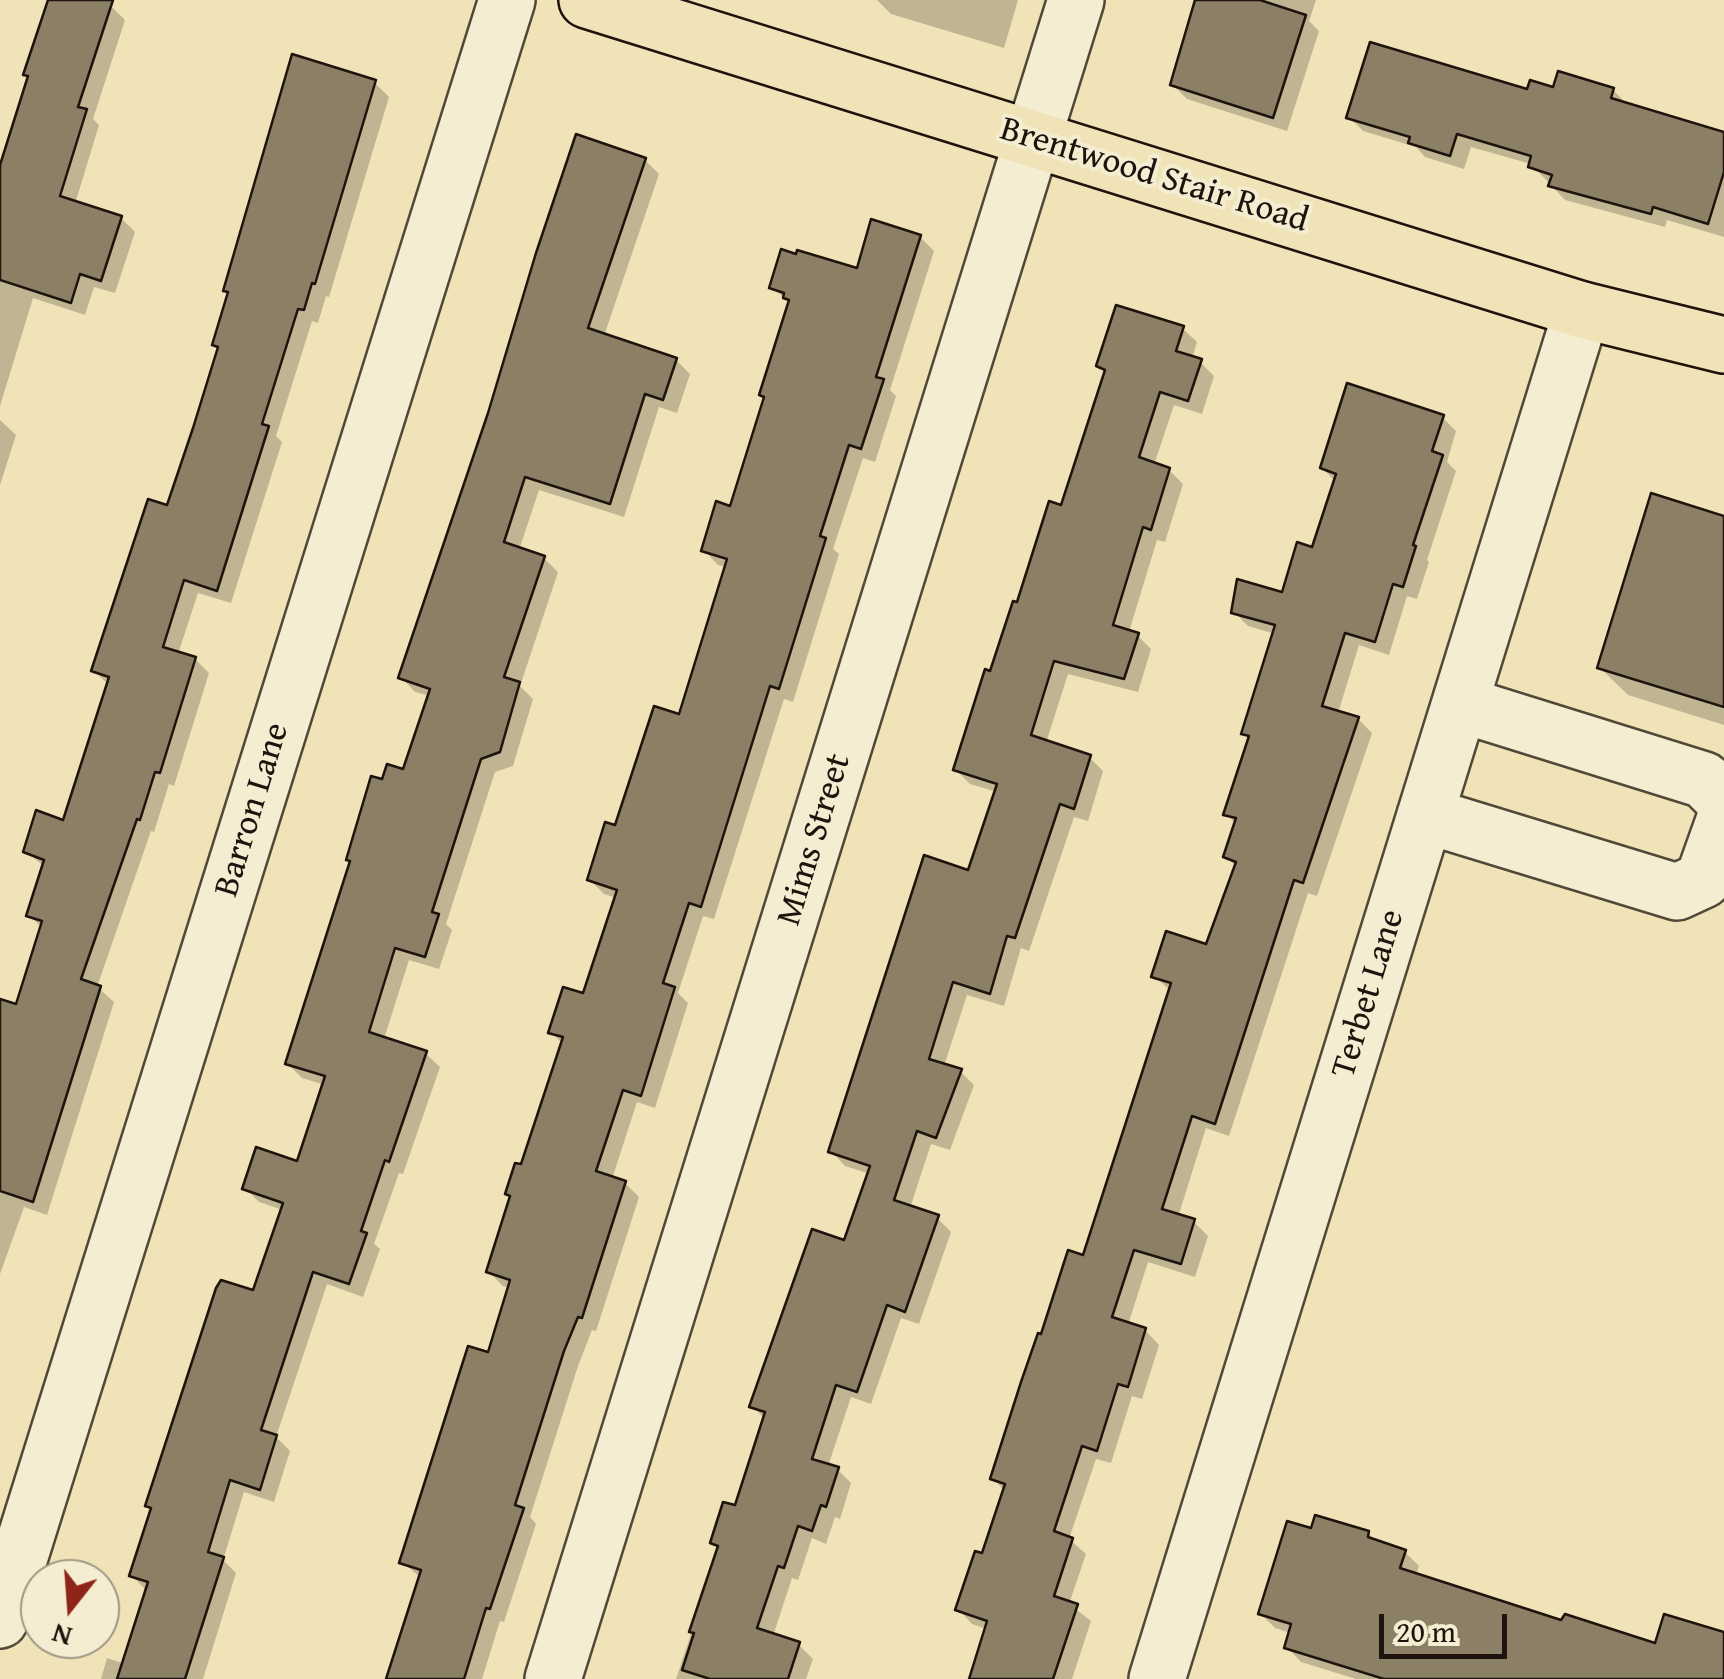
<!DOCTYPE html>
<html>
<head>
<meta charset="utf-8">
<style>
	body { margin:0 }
	#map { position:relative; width:1724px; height:1679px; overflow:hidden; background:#f0e3b8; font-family:"Gentium Book Plus",serif }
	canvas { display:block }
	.north { position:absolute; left:20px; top:1559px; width:100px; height:100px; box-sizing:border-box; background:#f5edd1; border:2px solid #9f9683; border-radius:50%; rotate:197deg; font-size:28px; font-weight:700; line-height:40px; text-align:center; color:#1e140d }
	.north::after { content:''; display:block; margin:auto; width:35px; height:45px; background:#8f2418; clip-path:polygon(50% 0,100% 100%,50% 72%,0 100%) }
	.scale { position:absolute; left:1379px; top:1614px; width:128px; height:45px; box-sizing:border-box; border:5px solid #1e140d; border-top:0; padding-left:12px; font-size:30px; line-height:35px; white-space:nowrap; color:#1e140d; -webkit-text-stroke:8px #f5edd1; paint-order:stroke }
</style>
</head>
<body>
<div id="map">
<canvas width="1724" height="1679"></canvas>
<div class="north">N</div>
<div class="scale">20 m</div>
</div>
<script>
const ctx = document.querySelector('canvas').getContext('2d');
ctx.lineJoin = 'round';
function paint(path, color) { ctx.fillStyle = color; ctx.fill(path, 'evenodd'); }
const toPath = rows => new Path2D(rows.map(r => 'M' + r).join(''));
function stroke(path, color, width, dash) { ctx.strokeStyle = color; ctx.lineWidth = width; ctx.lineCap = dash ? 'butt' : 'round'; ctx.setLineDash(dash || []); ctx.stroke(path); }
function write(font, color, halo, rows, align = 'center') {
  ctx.font = font + ' "Gentium Book Plus",serif'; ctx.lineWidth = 8; ctx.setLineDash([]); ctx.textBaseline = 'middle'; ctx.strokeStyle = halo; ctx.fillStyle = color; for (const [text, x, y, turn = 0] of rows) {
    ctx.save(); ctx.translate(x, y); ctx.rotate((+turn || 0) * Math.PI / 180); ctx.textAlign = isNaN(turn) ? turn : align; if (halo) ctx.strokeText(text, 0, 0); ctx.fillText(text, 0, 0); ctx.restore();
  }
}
paint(toPath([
	[51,0,94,0,111,6,125,20,93,119,99,125,75,204,121,218,135,232,115,293,94,287,85,315,33,298,0,406,0,171],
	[877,0,1018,0,1004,48,891,14],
	[1199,0,1316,0,1309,21,1319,31,1287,131,1187,99,1173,85],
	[375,83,389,97,329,297,326,296,318,323,312,321,276,436,282,442,231,603,198,593,178,654,195,659,209,673,174,786,169,784,154,832,151,831,97,987,114,1002,47,1215,24,1207,0,1274,0,1002,18,1007,43,929,29,915,45,867,26,852,65,823,109,685,94,671,168,508,220,349,215,344,230,294,226,290],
	[1613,90,1627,104,1724,135,1724,237,1667,220,1665,227,1565,200,1531,164,1471,147,1464,169,1425,157,1416,147,1363,131,1349,117,1529,92],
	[645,160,659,174,604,336,676,360,690,374,677,413,659,407,624,517,539,490,519,550,544,558,558,572,520,686,533,699,513,766,495,772,446,924,452,930,439,969,409,960,384,1039,425,1053,440,1067,403,1174,399,1173,374,1244,380,1249,363,1297,327,1284,276,1437,290,1451,274,1502,244,1492,223,1560,236,1573,203,1679,101,1679,107,1658,125,1664,146,1590,132,1576,153,1510,148,1506,254,1293,283,1210,259,1202,245,1188,299,1164,325,1085,302,1078,288,1064,384,782,405,772,430,696,415,692,401,677],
	[920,237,934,251,890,390,896,396,875,462,863,458,833,549,839,554,793,702,784,699,714,919,703,916,678,993,688,1003,655,1108,637,1102,612,1179,625,1183,639,1197,596,1331,592,1330,578,1366,530,1517,536,1524,504,1622,500,1621,482,1679,389,1679,421,1578,402,1562,490,1355,510,1288,503,1286,489,1272,563,1044,551,1032,584,996,617,898,604,894,590,880,681,717,727,567,718,565,704,550,732,509,791,303,772,288,858,271],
	[1182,328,1197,342,1192,359,1200,362,1214,376,1202,414,1174,405,1154,465,1169,470,1183,484,1165,542,1157,540,1129,632,1137,635,1151,649,1138,692,1068,674,1046,743,1089,757,1103,771,1088,821,1074,817,1029,951,1021,948,1004,1006,967,995,944,1066,960,1071,974,1085,950,1150,931,1144,910,1208,937,1218,951,1232,919,1324,901,1318,871,1404,851,1397,828,1466,837,1469,851,1483,840,1519,835,1517,826,1544,812,1538,798,1580,792,1578,773,1636,799,1645,813,1659,806,1679,676,1679,719,1550,712,1543,736,1508,765,1419,752,1406,845,1243,870,1174,845,1166,831,1151,970,873,997,792,970,784,956,770,1019,605,1063,508,1107,373,1099,366],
	[1442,417,1456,431,1447,462,1456,471,1427,560,1429,562,1417,599,1407,596,1389,655,1359,645,1338,713,1358,719,1372,733,1317,896,1308,893,1229,1136,1206,1128,1178,1217,1194,1222,1208,1236,1195,1277,1148,1262,1128,1325,1145,1330,1159,1345,1142,1399,1132,1396,1111,1463,1096,1459,1069,1539,1086,1554,1069,1604,1091,1621,1072,1679,972,1679,987,1629,972,1624,958,1609,983,1557,1005,1491,992,1478,1085,1258,1171,991,1154,976,1207,947,1237,867,1226,857,1236,824,1226,814,1250,740,1244,733,1275,634,1248,626,1234,612,1284,595,1314,550,1336,482,1322,468],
	[0,420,16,435,0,485],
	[1724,519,1724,725,1628,695,1599,667],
	[1313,1531,1368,1533,1377,1543,1405,1552,1419,1566,1416,1576,1562,1623,1657,1646,1724,1635,1724,1679,1356,1679,1301,1662,1287,1647,1291,1633,1275,1628,1261,1614]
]), '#0003');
const building = toPath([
	[48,0,113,0,78,107,87,109,60,196,122,216,101,281,80,274,71,303,0,280,0,165,28,76,23,75,48,0],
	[1195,0,1260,0,1306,15,1273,118,1170,85,1195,0],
	[1370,42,1527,89,1530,80,1553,87,1558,71,1614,88,1611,98,1724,132,1724,172,1708,224,1653,207,1651,214,1548,186,1552,175,1528,167,1531,156,1457,134,1450,156,1408,143,1410,137,1346,118,1370,42],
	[292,54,376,80,315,284,312,283,304,310,298,309,262,424,269,426,217,591,184,580,163,647,196,657,160,773,155,772,140,820,137,819,81,979,101,986,33,1202,0,1191,0,999,16,1004,42,921,26,916,44,860,23,852,36,810,63,820,109,677,91,671,148,499,167,505,193,428,218,347,212,345,228,292,223,291,292,54],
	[576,134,646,158,588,328,677,358,663,400,645,394,610,504,525,477,504,542,545,556,504,677,520,682,500,752,481,759,432,912,439,914,425,957,395,948,369,1032,427,1051,389,1162,385,1160,361,1231,367,1233,349,1284,313,1272,261,1430,277,1435,260,1490,230,1480,208,1552,224,1557,185,1679,117,1679,148,1582,129,1576,151,1508,145,1506,216,1288,221,1280,253,1290,283,1203,242,1189,256,1147,297,1161,325,1076,285,1064,350,861,346,860,371,776,382,779,387,764,403,769,430,689,398,678,488,413,536,253,576,134],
	[871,219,921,235,876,377,884,379,861,449,849,445,820,536,826,538,779,689,770,686,701,907,689,903,663,983,675,987,641,1096,623,1090,596,1171,626,1181,582,1318,578,1317,564,1351,515,1505,524,1508,490,1609,486,1608,464,1679,386,1679,421,1570,399,1563,468,1346,488,1352,510,1280,486,1272,510,1196,505,1194,515,1163,521,1164,563,1037,548,1033,563,987,583,993,617,890,587,880,605,822,615,825,654,706,679,714,727,559,701,551,716,501,730,506,764,397,759,395,789,300,783,298,784,293,769,288,781,249,796,254,797,250,857,268,871,219],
	[1116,305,1184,326,1176,351,1202,359,1188,401,1160,392,1139,457,1170,468,1151,530,1143,527,1113,625,1139,633,1124,679,1054,661,1031,735,1091,755,1074,809,1060,804,1015,938,1007,936,990,994,953,982,929,1059,962,1069,936,1138,917,1131,894,1200,939,1215,905,1312,887,1305,857,1392,836,1385,812,1459,839,1467,826,1507,821,1505,812,1531,798,1526,784,1568,778,1566,757,1628,800,1642,788,1679,710,1679,682,1670,694,1633,689,1632,718,1546,710,1543,723,1502,735,1505,765,1412,749,1407,812,1229,844,1240,870,1166,828,1152,924,855,968,870,997,784,953,770,985,669,990,671,1013,601,1017,602,1049,501,1061,505,1105,370,1096,366,1116,305],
	[1347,383,1444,415,1432,451,1443,455,1413,545,1416,546,1403,587,1393,584,1375,642,1345,633,1322,706,1359,717,1303,883,1294,880,1215,1124,1192,1116,1162,1209,1195,1219,1181,1264,1134,1250,1112,1317,1146,1328,1128,1387,1118,1384,1097,1451,1082,1446,1054,1531,1073,1538,1054,1596,1078,1604,1053,1679,969,1679,987,1621,955,1610,975,1551,982,1553,1005,1484,990,1479,1021,1382,1038,1333,1041,1334,1068,1250,1083,1255,1171,983,1151,977,1166,931,1206,944,1236,862,1223,857,1236,818,1223,815,1249,736,1241,734,1275,625,1231,613,1237,579,1282,592,1297,542,1312,547,1336,474,1320,468,1347,383],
	[1651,493,1724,516,1724,707,1597,668,1651,493],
	[1315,1515,1369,1531,1368,1537,1406,1550,1400,1568,1561,1620,1565,1614,1655,1643,1664,1614,1724,1632,1724,1679,1384,1679,1284,1648,1291,1624,1258,1614,1287,1521,1311,1528,1315,1515]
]);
paint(building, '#8b8066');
stroke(building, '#1e140d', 2.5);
const minor = toPath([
	[1460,704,1704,780,1724,800],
	[1425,815,1677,892,1703,880,1724,821],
	[0,1620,507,0],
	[553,1679,1076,0],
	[1157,1679,1582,310]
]);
const major = toPath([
	[587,0,1582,310,1724,345]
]);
stroke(minor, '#524838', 60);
stroke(major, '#1e140d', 60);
stroke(minor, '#f5edd1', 55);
stroke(major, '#f0e3b8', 55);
write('35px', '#1e140d', '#f5edd1', [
	["Brentwood Stair Road",1154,176,17],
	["Barron Lane",253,810,-73],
	["Mims Street",815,840,-73],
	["Terbet Lane",1369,994,-73]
]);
</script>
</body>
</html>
